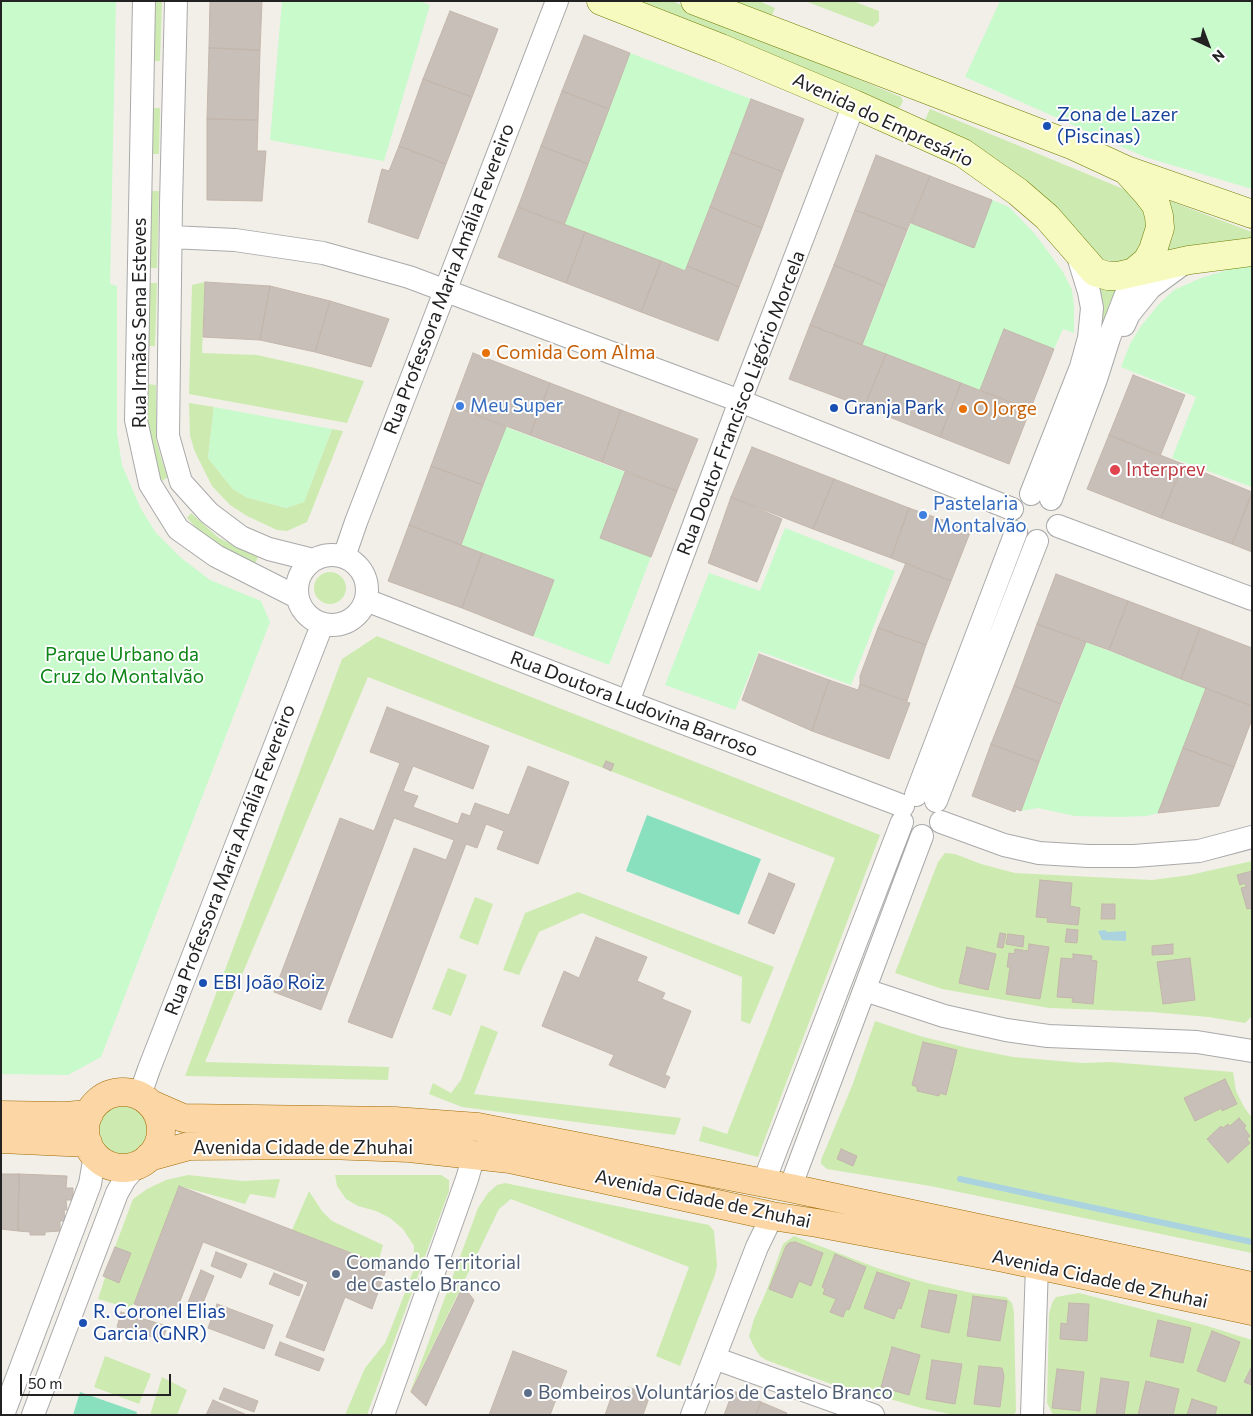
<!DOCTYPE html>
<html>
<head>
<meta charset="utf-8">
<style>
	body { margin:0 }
	#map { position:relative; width:1253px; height:1416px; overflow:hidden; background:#f2efe9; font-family:Commissioner,sans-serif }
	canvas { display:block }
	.frame { position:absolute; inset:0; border:2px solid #222; pointer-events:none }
	.north { position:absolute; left:1183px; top:20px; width:50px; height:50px; -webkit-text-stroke:4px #fff; paint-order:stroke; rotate:137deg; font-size:14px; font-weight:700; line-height:20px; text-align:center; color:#222 }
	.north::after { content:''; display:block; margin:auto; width:18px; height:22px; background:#222; clip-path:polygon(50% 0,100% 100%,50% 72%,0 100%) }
	.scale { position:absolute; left:20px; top:1374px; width:151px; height:22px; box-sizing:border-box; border:2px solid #222; border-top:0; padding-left:6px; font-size:15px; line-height:18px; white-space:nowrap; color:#222; -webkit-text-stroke:4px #fff; paint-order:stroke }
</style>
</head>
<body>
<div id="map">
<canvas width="1253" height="1416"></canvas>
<div class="frame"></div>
<div class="north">N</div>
<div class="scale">50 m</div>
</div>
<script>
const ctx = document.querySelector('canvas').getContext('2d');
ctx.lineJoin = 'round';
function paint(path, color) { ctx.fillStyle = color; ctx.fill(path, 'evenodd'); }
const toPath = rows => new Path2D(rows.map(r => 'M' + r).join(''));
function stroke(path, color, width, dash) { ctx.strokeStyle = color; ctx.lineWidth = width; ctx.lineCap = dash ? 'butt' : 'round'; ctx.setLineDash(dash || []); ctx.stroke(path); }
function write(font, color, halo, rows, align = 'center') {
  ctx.font = font + ' Commissioner,sans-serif'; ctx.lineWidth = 4; ctx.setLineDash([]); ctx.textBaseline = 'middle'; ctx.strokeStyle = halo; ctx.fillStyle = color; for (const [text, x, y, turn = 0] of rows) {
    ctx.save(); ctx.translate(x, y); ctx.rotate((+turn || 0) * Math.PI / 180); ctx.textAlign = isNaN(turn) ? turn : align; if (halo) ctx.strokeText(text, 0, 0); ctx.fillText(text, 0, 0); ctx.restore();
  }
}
paint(toPath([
	[154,1,162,1,160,61,153,61],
	[636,1,672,1,901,97,903,101,900,107,895,109],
	[716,1,759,1,775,8,769,22],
	[805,1,853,1,879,11,879,21,873,27],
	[153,108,160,108,159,154,152,154],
	[930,109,1133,193,1141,202,1150,229,1141,247,1128,259,1117,262,1094,258,1048,206,995,158,925,120],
	[151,191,159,191,157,268,150,268],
	[1170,201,1252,232,1252,242,1165,256,1173,237,1174,226],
	[205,282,202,353,257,355,311,367,364,381,347,423,189,394,192,285],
	[150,283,157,283,155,346,148,346],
	[1095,284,1123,284,1103,333,1097,332],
	[147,384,156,385,156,439,162,461,168,477,162,481,156,466,147,424],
	[189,403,214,407,208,458,233,489,246,497,286,508,304,502,332,429,343,431,307,522,287,531,277,530,247,516,230,505,212,486,195,452,190,436],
	[191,513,219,538,258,557,255,564,232,553,203,535,187,518],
	'314 588a16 16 0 1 1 32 0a16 16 0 1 1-32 0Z',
	[377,636,880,835,758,1157,699,1141,703,1126,727,1134,835,858,368,677,205,1062,389,1067,388,1080,185,1076,342,659],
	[945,853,955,854,981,864,1015,873,1152,880,1190,875,1252,861,1252,1016,1245,1023,1208,1017,1152,1012,1049,1008,942,989,895,973,938,862],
	[578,892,774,967,750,1024,741,1021,742,977,582,913,539,932,519,975,503,970,525,913],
	[475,897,493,904,478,945,459,938],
	[448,968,467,975,451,1016,432,1009],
	[875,1021,920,1036,968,1048,1013,1057,1082,1063,1110,1062,1233,1072,1236,1091,1244,1107,1252,1118,1252,1253,930,1186,827,1169,821,1164,821,1160,852,1086],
	[481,1025,498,1032,474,1094,681,1118,675,1135,462,1107,429,1094,433,1083,451,1093,461,1080],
	'99 1130a26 26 0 1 1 52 0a26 26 0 1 1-52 0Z',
	[188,1175,243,1181,280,1179,275,1198,250,1194,245,1204,179,1186,134,1304,128,1308,98,1299,115,1247,133,1199,147,1189,166,1180],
	[335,1175,441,1175,449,1180,449,1191,367,1415,345,1415,365,1368,385,1343,390,1331,414,1269,414,1246,403,1229,390,1218,376,1211,358,1206,346,1199,337,1186],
	[505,1183,709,1225,714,1231,717,1265,715,1275,680,1366,656,1356,689,1267,511,1199,499,1209,409,1395,478,1208,488,1193,497,1185],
	[309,1191,322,1211,332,1221,383,1245,378,1263,292,1230],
	[794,1236,877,1268,927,1283,972,1293,1006,1297,1012,1303,1014,1313,1016,1411,1014,1415,954,1415,921,1408,876,1395,874,1400,766,1360,760,1356,754,1347,749,1336,754,1319,766,1292,783,1244],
	[1079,1293,1204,1325,1252,1340,1252,1415,1053,1415,1047,1403,1049,1314,1052,1303,1056,1297],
	[105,1356,151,1374,139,1404,94,1387],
	[162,1377,187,1390,177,1415,150,1415]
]), '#cdebb0');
paint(toPath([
	[1,1,116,1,110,284,117,286,117,433,122,465,141,509,156,533,180,557,210,580,261,601,270,622,101,1057,68,1075,1,1074],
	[282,1,419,1,430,5,384,161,270,140],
	[1000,1,1252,1,1252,189,1145,157,965,77],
	[630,53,751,99,685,271,564,225],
	[992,200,1009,207,1035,234,1063,272,1072,290,1074,307,1074,333,1063,329,1054,349,1004,329,980,390,862,345,911,223,974,247],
	[1237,267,1252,267,1252,487,1172,458,1196,397,1121,367,1130,344,1141,326,1159,304,1174,290,1201,278],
	[214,407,332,429,304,502,286,508,246,497,233,489,208,458],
	[506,427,625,472,600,538,651,557,609,665,533,636,554,580,461,545],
	[785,528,895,571,851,685,759,651,735,710,665,685,709,573,760,591],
	[1086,642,1206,688,1158,813,1147,816,1119,817,1075,816,1038,808,1021,811]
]), '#c8facc');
paint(toPath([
	[647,815,761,859,739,915,626,871],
	[80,1392,137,1412,136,1415,73,1415]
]), '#88e0be');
paint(toPath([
	[1105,930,1107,932,1126,931,1126,941,1102,940,1098,931]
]), '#aad3df');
stroke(toPath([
	[960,1179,1252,1242]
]), '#aad3df', 6);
const building = toPath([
	[210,1,262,1,260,50,209,48,210,1],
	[450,11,498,29,472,97,423,79,450,11],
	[584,35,630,53,609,109,562,91,584,35],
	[209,48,260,50,258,120,207,119,209,48],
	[423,79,472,97,446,164,399,146,423,79],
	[562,91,609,109,588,164,541,146,562,91],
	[751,99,804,119,783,172,731,152,751,99],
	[207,119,258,120,257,151,266,151,262,201,207,200,207,119],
	[399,146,446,164,418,239,368,222,382,169,389,171,399,146],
	[541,146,588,164,564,225,518,207,541,146],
	[731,152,783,172,762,228,710,207,731,152],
	[876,155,930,176,907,230,855,210,876,155],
	[930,176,992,200,974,248,911,223,930,176],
	[518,207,585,232,566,283,498,257,518,207],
	[710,207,762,228,739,287,687,266,710,207],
	[855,210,907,230,885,286,834,265,855,210],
	[585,232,661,261,641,312,566,283,585,232],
	[661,261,685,271,687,266,739,287,718,341,641,312,661,261],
	[834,265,885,286,862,345,810,325,834,265],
	[205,282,270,286,260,340,203,337,205,282],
	[270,286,330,301,315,352,260,340,270,286],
	[330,301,389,319,371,367,315,352,330,301],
	[810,325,886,354,864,407,789,379,810,325],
	[1004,329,1054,349,1030,410,980,390,1004,329],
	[473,353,550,383,530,435,453,406,473,353],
	[886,354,961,383,940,437,864,407,886,354],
	[1133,375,1185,395,1160,456,1109,435,1133,375],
	[550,383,621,410,602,462,530,435,550,383],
	[961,383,1030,410,1009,464,940,437,961,383],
	[453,406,506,427,483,485,431,466,453,406],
	[621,410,698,439,677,491,602,462,621,410],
	[1109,435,1183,464,1161,518,1087,489,1109,435],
	[752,447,834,479,813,529,731,497,752,447],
	[1183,464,1252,492,1232,544,1161,518,1183,464],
	[431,466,483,485,461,545,409,525,431,466],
	[625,472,677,491,651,557,600,538,625,472],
	[834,479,909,508,891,558,813,529,834,479],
	[1252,493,1252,552,1232,544,1252,493],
	[731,497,782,519,757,582,708,563,731,497],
	[909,508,971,530,951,581,891,558,909,508],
	[409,525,482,553,462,608,388,581,409,525],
	[482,553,554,580,533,636,462,608,482,553],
	[906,563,951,581,926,645,878,628,906,563],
	[1056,574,1128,601,1109,650,1037,624,1056,574],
	[1128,601,1200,628,1181,679,1109,650,1128,601],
	[1037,624,1086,642,1061,704,1014,686,1037,624],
	[878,628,926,645,907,701,860,684,860,676,878,628],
	[1200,628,1252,648,1252,706,1181,679,1200,628],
	[759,654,829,680,812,731,742,700,759,654],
	[829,680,858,690,860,684,910,703,889,759,812,731,829,680],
	[1014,686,1061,704,1039,762,991,744,1014,686],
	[1206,688,1252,706,1252,719,1234,767,1183,748,1206,688],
	[387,707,489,746,473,789,413,766,403,791,418,796,413,807,458,824,462,813,470,816,475,803,509,815,528,766,569,782,538,864,497,849,504,831,486,824,477,848,466,844,392,1038,348,1022,414,848,446,860,454,840,394,818,321,1010,274,992,340,818,374,831,400,763,370,752,387,707],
	[991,744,1039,762,1021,811,1016,809,1015,812,972,796,991,744],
	[1183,748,1234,767,1219,806,1158,813,1183,748],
	[606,761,614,764,611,771,603,767,606,761],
	[1252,871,1252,908,1247,909,1241,888,1246,887,1245,883,1240,885,1237,875,1252,871],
	[769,873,795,884,774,934,748,923,769,873],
	[1040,880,1072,883,1070,906,1080,908,1078,925,1047,922,1048,918,1036,917,1040,880],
	[1102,904,1115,904,1115,919,1101,919,1102,904],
	[1067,929,1078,930,1077,943,1065,942,1067,929],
	[1000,933,1006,934,1003,948,997,947,1000,933],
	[1008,934,1024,936,1023,947,1006,944,1008,934],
	[596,937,647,957,637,981,665,993,662,999,691,1011,665,1075,670,1077,665,1088,609,1065,614,1055,542,1026,564,971,579,978,596,937],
	[1029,944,1049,947,1040,999,1006,994,1010,967,1007,967,1009,953,1014,954,1015,949,1028,951,1029,944],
	[1173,944,1173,954,1152,955,1152,946,1173,944],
	[967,947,996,954,988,990,959,983,967,947],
	[1073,954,1092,956,1091,960,1097,961,1093,1004,1072,1002,1073,998,1057,997,1061,958,1073,959,1073,954],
	[1190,958,1195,1000,1163,1004,1157,962,1190,958],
	[923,1042,957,1050,946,1095,940,1093,939,1096,917,1091,917,1087,912,1085,923,1042],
	[1225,1079,1237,1104,1222,1111,1222,1108,1195,1121,1184,1098,1225,1079],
	[1239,1118,1246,1126,1244,1128,1250,1136,1247,1139,1250,1143,1228,1163,1207,1139,1221,1126,1223,1128,1228,1124,1230,1126,1239,1118],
	[841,1149,857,1156,853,1166,837,1159,841,1149],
	[1,1174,19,1174,18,1231,1,1229,1,1174],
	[19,1174,67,1176,66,1188,73,1188,73,1200,66,1200,67,1210,64,1210,65,1221,60,1221,60,1231,45,1232,45,1235,30,1235,30,1232,18,1231,19,1174],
	[179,1186,387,1267,372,1309,345,1297,324,1351,286,1337,308,1282,203,1242,173,1319,134,1304,179,1186],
	[795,1242,823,1253,811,1286,799,1281,792,1298,769,1289,786,1246,789,1243,795,1242],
	[115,1247,131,1253,119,1283,103,1276,115,1247],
	[216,1252,247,1264,241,1278,211,1266,216,1252],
	[835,1254,866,1267,849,1310,846,1309,843,1317,830,1312,836,1299,823,1294,825,1289,822,1287,835,1254],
	[201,1270,214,1276,200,1310,187,1305,201,1270],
	[877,1272,910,1283,901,1309,898,1308,894,1319,864,1308,877,1272],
	[274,1273,303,1285,299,1296,269,1284,274,1273],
	[463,1286,474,1300,426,1406,411,1392,463,1286],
	[929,1290,957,1295,949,1333,921,1327,929,1290],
	[973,1296,1007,1301,1000,1341,967,1336,973,1296],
	[1069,1303,1089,1304,1087,1341,1060,1339,1061,1323,1067,1324,1069,1303],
	[217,1304,273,1325,264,1349,208,1328,217,1304],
	[121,1312,167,1326,163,1340,117,1327,121,1312],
	[1158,1320,1191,1328,1183,1363,1150,1356,1158,1320],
	[1212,1331,1240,1342,1225,1382,1197,1371,1212,1331],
	[280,1342,324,1359,319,1371,275,1355,280,1342],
	[892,1347,920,1355,909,1395,881,1387,892,1347],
	[513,1351,567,1371,550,1415,489,1415,513,1351],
	[932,1360,962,1364,955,1404,926,1399,932,1360],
	[979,1366,1002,1368,1004,1376,1000,1407,974,1404,979,1366],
	[1252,1366,1252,1385,1244,1382,1252,1366],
	[1057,1369,1084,1372,1080,1411,1052,1408,1057,1369],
	[1101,1378,1129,1382,1124,1415,1096,1415,1101,1378],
	[1146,1381,1179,1389,1173,1415,1138,1415,1146,1381],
	[628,1387,650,1395,643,1415,605,1415,612,1395,623,1399,628,1387],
	[224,1388,258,1401,254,1412,219,1399,224,1388],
	[733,1391,761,1402,756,1415,724,1415,733,1391],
	[1192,1399,1217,1407,1215,1415,1187,1415,1192,1399],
	[213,1400,247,1415,206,1415,213,1400],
	[761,1402,787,1413,786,1415,756,1415,761,1402]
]);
paint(building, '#c7bfb8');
stroke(building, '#c4b6ab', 1);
const minor = toPath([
	[144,1,136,420,150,484,178,529,216,556,297,597],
	[176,1,171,204,168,436,181,482,209,513,241,537,269,549,313,560],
	[171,237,235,240,323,253,409,277,740,401,1012,509],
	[1124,325,1129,314,1150,288,1184,263],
	[1031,494,1081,367,1089,338,1092,308,1089,292,1077,253],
	[1051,499,1096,379,1109,338,1135,271],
	[1058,526,1252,599],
	'297 590a35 35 0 1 1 70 0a35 35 0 1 1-70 0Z',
	[344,557,356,522,557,1],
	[366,600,641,707,903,806],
	[628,702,740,401,854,104],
	[916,795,1016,532],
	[936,801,1037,541],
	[941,822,1004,845,1039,853,1088,856,1134,856,1199,851,1252,837],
	[865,990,944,1016,1006,1030,1048,1036,1197,1042,1252,1051],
	[140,1095,149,1069,322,625],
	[763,1184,902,822],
	[790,1188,922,836],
	[714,1358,873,1415],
	[3,1415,90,1184,95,1155],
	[33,1415,117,1193,125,1179,137,1165],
	[383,1415,467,1179,474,1155],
	[692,1415,757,1247,772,1216],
	[1032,1415,1037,1265]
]);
const secondary = toPath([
	[601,1,721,48,854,104,963,153,1018,192,1047,217,1095,272,1108,276,1118,276,1189,260,1252,252],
	[695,1,1074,146,1126,170,1252,214],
	[1127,171,1146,192,1156,205,1159,216,1160,228,1153,250,1147,261,1135,271]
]);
const primary = toPath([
	'85 1130a38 38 0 1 1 76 0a38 38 0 1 1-76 0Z',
	[151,1104,183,1118,395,1121,478,1127,790,1188,1252,1286],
	[1,1115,65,1116,89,1114],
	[1,1139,88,1143],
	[149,1157,189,1146,327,1145,409,1148,510,1159,772,1216,817,1223,1004,1258,1252,1311]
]);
stroke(minor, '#a9a9a9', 24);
stroke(secondary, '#707d05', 29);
stroke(primary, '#a06b00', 29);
stroke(minor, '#fff', 22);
stroke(secondary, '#f7fabf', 28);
stroke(primary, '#fcd6a4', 28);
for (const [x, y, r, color] of [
	[1047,126,5,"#1a4fb4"],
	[486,353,5,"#e8710a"],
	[460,406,5,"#3f7fe0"],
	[834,408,5,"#1a4fb4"],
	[963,409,5,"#e8710a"],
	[1115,470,6,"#e0444e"],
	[923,515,5,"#3f7fe0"],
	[203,983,5,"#1a4fb4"],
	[336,1274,5,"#5c6f8a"],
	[83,1323,5,"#1a4fb4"],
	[528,1393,5,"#5c6f8a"]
]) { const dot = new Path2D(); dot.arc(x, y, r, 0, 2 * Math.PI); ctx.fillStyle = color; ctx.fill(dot); stroke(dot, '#fff', 2); }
write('19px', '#164399', '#fff', [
	["Zona de Lazer",1057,115],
	["(Piscinas)",1057,137],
	["Granja Park",844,408],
	["EBI João Roiz",213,983],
	["R. Coronel Elias",93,1312],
	["Garcia (GNR)",93,1334]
], 'left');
write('19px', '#222', '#fff', [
	["Avenida do Empresário",883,120,25],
	["Rua Professora Maria Amália Fevereiro",449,279,-69],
	["Rua Irmãos Sena Esteves",140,323,-90],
	["Rua Doutor Francisco Ligório Morcela",741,403,-69],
	["Rua Doutora Ludovina Barroso",634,704,21],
	["Rua Professora Maria Amália Fevereiro",230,860,-69],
	["Avenida Cidade de Zhuhai",303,1148],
	["Avenida Cidade de Zhuhai",703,1199,12],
	["Avenida Cidade de Zhuhai",1100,1279,12]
]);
write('19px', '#c56008', '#fff', [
	["Comida Com Alma",496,353],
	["O Jorge",973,409]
], 'left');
write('19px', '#366cbe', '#fff', [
	["Meu Super",470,406],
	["Pastelaria",933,504],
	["Montalvão",933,526]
], 'left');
write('19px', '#be3a42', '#fff', [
	["Interprev",1126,470]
], 'left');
write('19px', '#0c8416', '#fff', [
	["Parque Urbano da",122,655],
	["Cruz do Montalvão",122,677]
]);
write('19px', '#4e5e75', '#fff', [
	["Comando Territorial",346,1263],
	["de Castelo Branco",346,1285],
	["Bombeiros Voluntários de Castelo Branco",538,1393]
], 'left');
</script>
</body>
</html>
